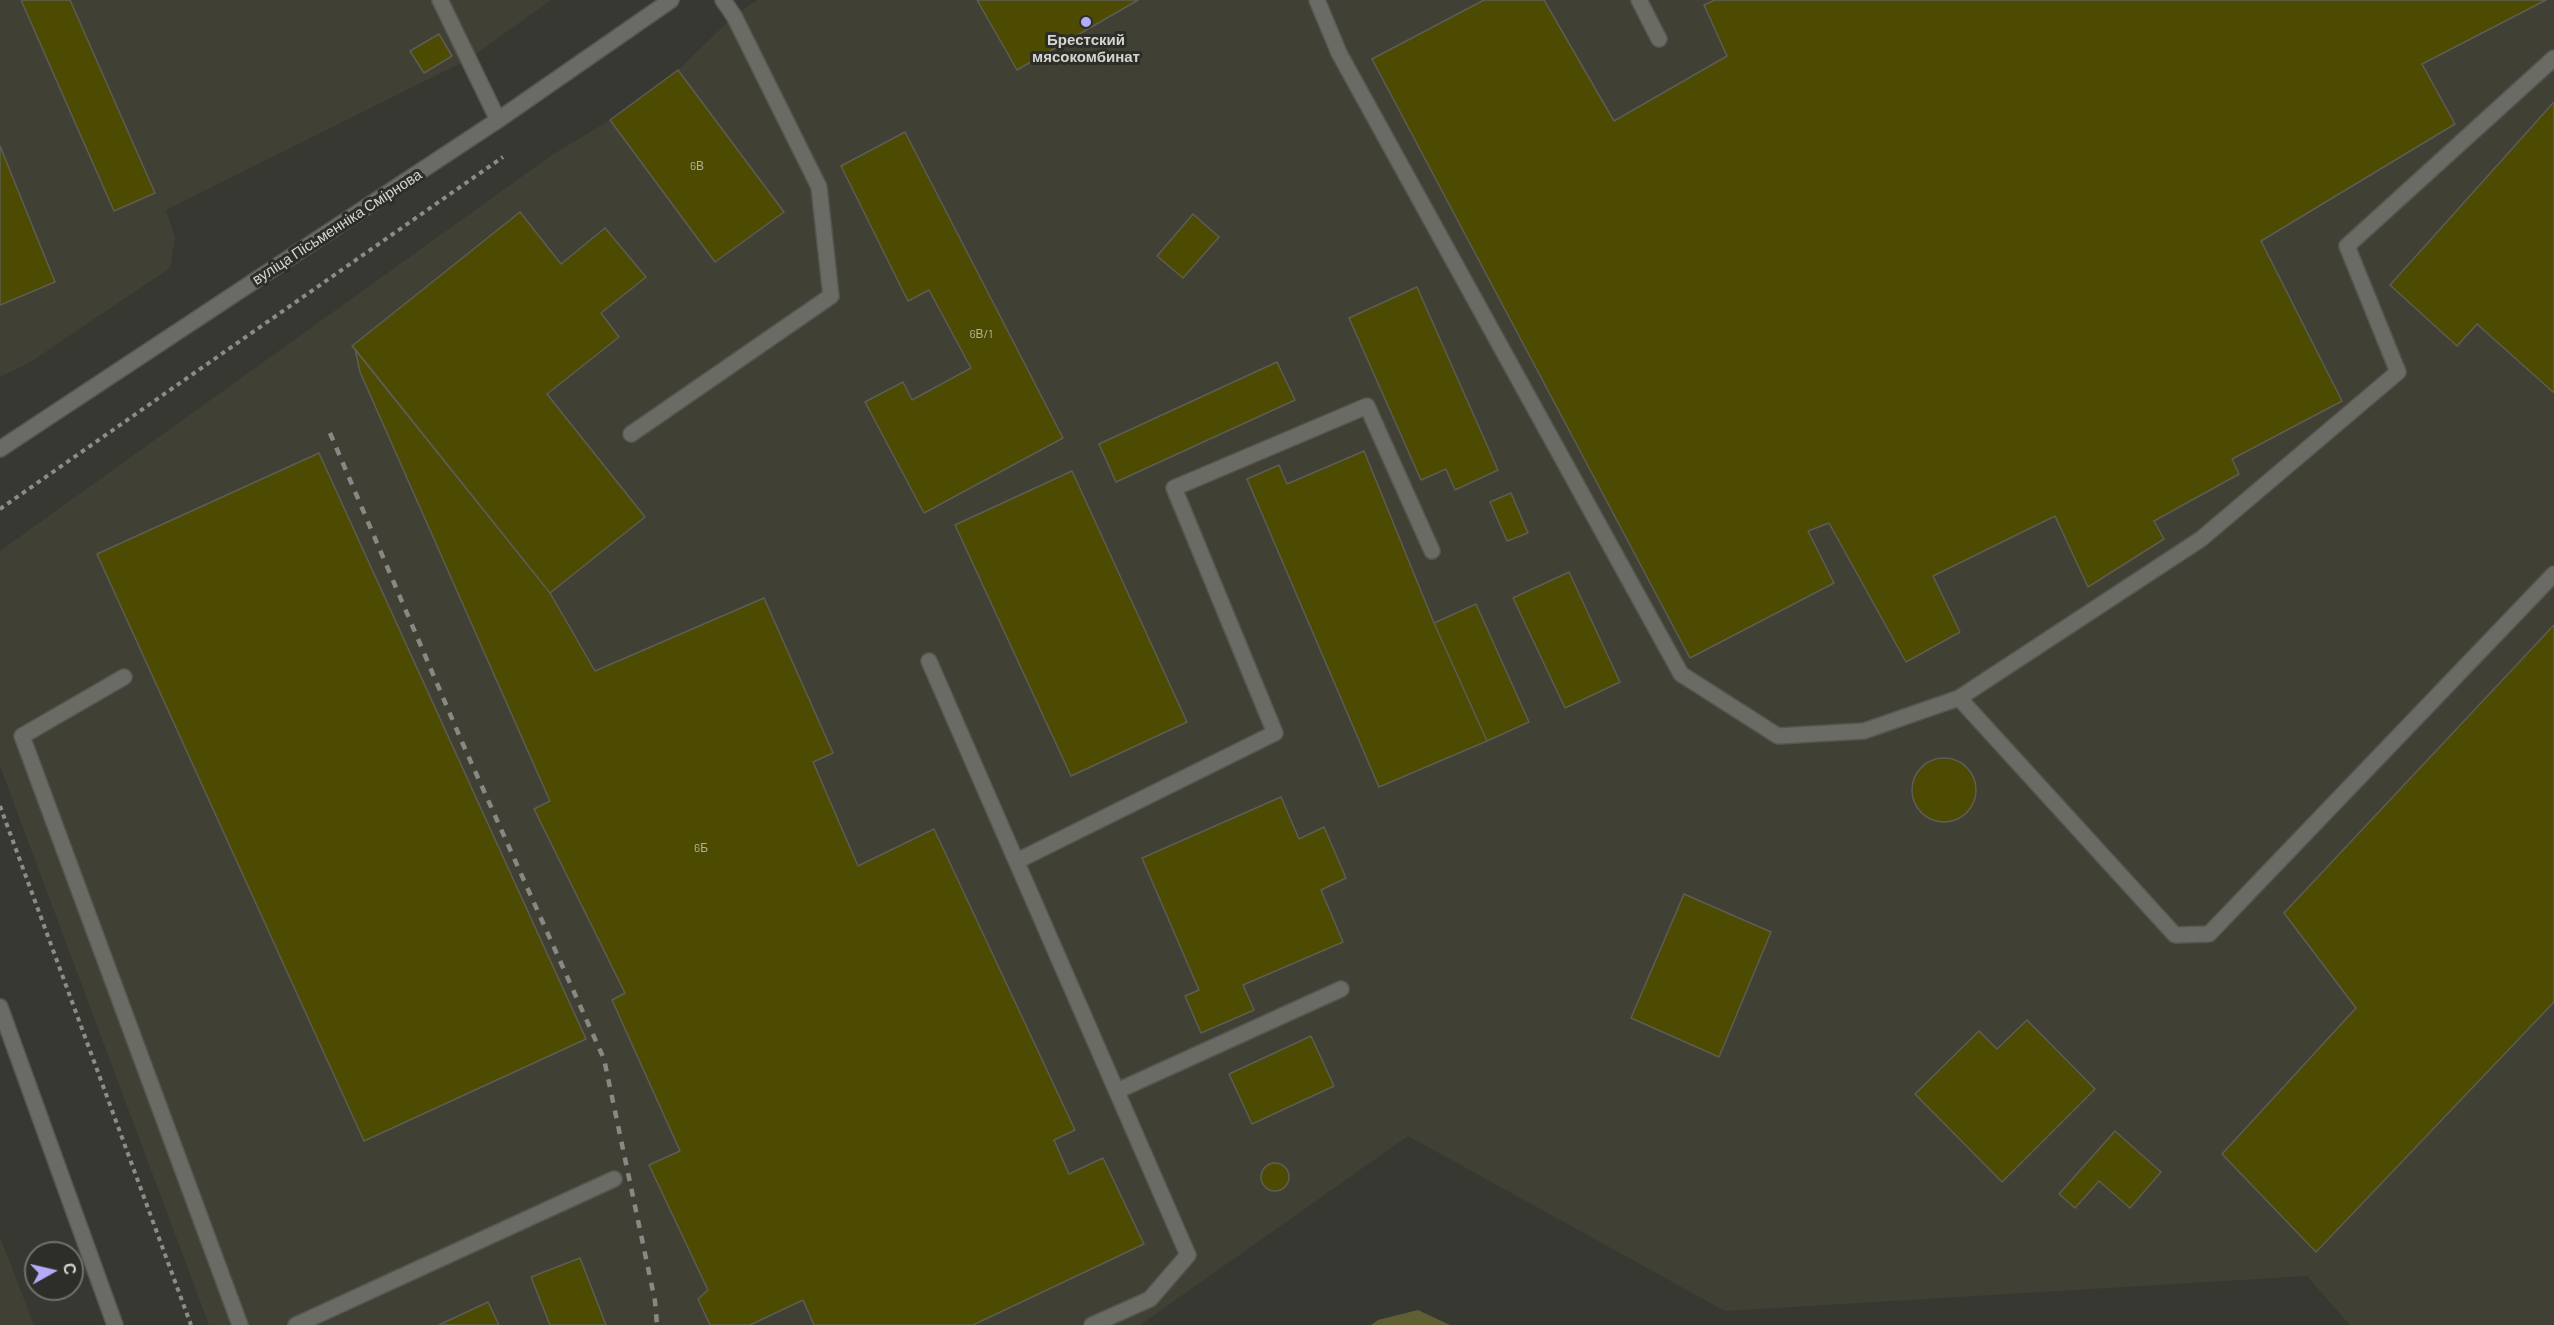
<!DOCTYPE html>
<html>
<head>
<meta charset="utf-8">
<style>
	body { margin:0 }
	#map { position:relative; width:2554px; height:1325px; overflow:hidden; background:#383833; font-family:Barlow,sans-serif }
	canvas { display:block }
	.north { position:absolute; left:24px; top:1241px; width:60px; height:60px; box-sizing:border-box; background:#2e2e29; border:2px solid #70706c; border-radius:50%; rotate:82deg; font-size:16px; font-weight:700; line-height:24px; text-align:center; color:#d4d4d1 }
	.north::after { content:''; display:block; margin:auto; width:21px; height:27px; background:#b3adf9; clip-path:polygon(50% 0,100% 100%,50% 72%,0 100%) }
</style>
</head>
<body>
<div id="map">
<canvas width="2554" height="1325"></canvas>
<div class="north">С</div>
</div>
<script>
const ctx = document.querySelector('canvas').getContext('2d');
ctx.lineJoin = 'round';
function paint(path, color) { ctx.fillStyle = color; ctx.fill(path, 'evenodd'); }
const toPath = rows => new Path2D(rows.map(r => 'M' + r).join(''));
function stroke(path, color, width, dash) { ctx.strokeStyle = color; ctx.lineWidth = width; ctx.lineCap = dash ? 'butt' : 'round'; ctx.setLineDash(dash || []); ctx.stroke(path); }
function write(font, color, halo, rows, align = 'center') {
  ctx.font = font + ' Barlow,sans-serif'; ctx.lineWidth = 6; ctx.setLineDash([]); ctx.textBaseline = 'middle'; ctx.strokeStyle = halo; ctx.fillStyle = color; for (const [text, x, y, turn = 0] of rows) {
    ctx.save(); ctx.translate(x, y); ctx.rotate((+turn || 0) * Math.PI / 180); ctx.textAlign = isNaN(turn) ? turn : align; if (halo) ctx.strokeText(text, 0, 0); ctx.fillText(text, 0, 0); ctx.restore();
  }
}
paint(toPath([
	[0,0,551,0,469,59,166,210,175,238,170,268,29,363,0,377],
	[757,0,2554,0,2554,1325,2350,1325,2307,1276,1725,1311,1408,1136,1140,1325,209,1325,0,766,0,551,552,155,610,120,678,70,734,16],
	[0,1237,34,1325,0,1325]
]), '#404035');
paint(toPath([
	[1418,1310,1450,1325,1371,1325,1378,1320]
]), '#605f32');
const building = toPath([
	[21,0,70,0,155,193,114,211,21,0],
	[977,0,1138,0,1017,70,977,0],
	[1484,0,1544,0,1614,121,1727,56,1704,5,1715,0,2546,0,2422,64,2455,124,2261,241,2342,401,2232,459,2239,474,2154,521,2164,539,2088,587,2055,516,1933,576,1960,632,1906,662,1829,523,1808,531,1834,583,1690,658,1372,59,1484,0],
	[439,34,452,56,424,73,410,51,439,34],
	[678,70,784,212,715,262,610,120,678,70],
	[2554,102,2554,391,2553,392,2477,324,2457,346,2390,285,2554,102],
	[905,132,1063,438,924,513,865,402,903,382,912,400,971,368,929,290,908,301,841,166,905,132],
	[0,146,55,282,0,305,0,146],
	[520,212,561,264,605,228,646,277,601,313,619,337,547,394,645,517,550,593,352,346,520,212],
	[1193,214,1219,237,1183,278,1157,256,1193,214],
	[1417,287,1498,470,1455,490,1446,469,1421,480,1349,318,1417,287],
	[355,349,550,593,595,671,764,598,833,753,813,762,858,866,934,829,1075,1130,1054,1140,1069,1174,1103,1158,1144,1244,973,1325,814,1325,803,1300,750,1325,710,1325,698,1299,708,1290,649,1165,680,1151,612,1000,625,993,534,809,550,801,360,372,355,349],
	[1277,362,1295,400,1116,482,1099,444,1277,362],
	[1364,451,1434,623,1487,741,1379,787,1247,479,1279,465,1287,484,1364,451],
	[319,453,586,1039,364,1141,97,554,319,453],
	[1072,471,1187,722,1071,776,955,525,1072,471],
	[1511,493,1528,533,1507,541,1490,502,1511,493],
	[1569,572,1620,682,1565,708,1513,598,1569,572],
	[1476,604,1529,722,1487,741,1434,623,1476,604],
	[2554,625,2554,1002,2316,1252,2222,1154,2356,1008,2284,913,2554,625],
	'1912 790a32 32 0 1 1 64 0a32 32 0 1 1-64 0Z',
	[1281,797,1299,839,1324,827,1346,878,1321,890,1343,942,1243,985,1254,1010,1201,1033,1185,996,1199,990,1142,858,1281,797],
	[1684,894,1771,932,1719,1057,1631,1018,1684,894],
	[2027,1020,2095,1089,2002,1182,1915,1094,1979,1031,1997,1049,2027,1020],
	[1311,1036,1334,1086,1252,1124,1229,1074,1311,1036],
	[2115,1131,2161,1172,2130,1208,2099,1181,2075,1208,2059,1194,2115,1131],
	'1261 1177a14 14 0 1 1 28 0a14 14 0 1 1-28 0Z',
	[580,1258,606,1325,550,1325,531,1277,580,1258],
	[488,1302,499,1325,439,1325,488,1302]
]);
paint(building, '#4d4a01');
stroke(building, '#5d5d57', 1.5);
const lane = toPath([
	[440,0,498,120],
	[1317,0,1339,53,1681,674,1778,736,1864,731,1959,698,2201,539,2398,372,2347,246,2554,58],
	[1639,0,1659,39],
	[631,434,831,296,819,187,734,16,723,0],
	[929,661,1188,1255,1150,1299,1092,1325],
	[124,677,22,736,240,1325],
	[1959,698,2175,935,2209,934,2554,574],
	[1017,861,1275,733,1174,488,1367,406,1432,551],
	[1117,1091,1341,989],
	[296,1325,614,1179]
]);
const street = toPath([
	[0,449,498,120,671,0]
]);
const secondary = toPath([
	[0,1007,115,1325]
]);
stroke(lane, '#565651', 18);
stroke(street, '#565651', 18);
stroke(secondary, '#565651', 18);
stroke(toPath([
	[0,509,503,157],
	[0,806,191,1325]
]), '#8c8c88', 4, [4.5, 4.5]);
stroke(lane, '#6a6b64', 15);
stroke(street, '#6a6b64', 15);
stroke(secondary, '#6a6b64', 15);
stroke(toPath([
	[330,433,462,742,604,1059,655,1301,657,1325]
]), '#888884', 4.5, [8, 8]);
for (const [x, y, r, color] of [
	[1086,22,6,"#b3adf9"]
]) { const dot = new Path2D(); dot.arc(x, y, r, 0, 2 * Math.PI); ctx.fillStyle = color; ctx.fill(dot); stroke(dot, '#2e2e29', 2); }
write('12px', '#b2b29d', null, [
	["6В",697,166],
	["6В/1",981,334],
	["6Б",701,848]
]);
write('bold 15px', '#d4d4d1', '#2e2e29', [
	["Брестский",1086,40],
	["мясокомбинат",1086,57]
]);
write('15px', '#d4d4d1', '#2e2e29', [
	["вуліца Пісьменніка Смірнова",337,227,-33]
]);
</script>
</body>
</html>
